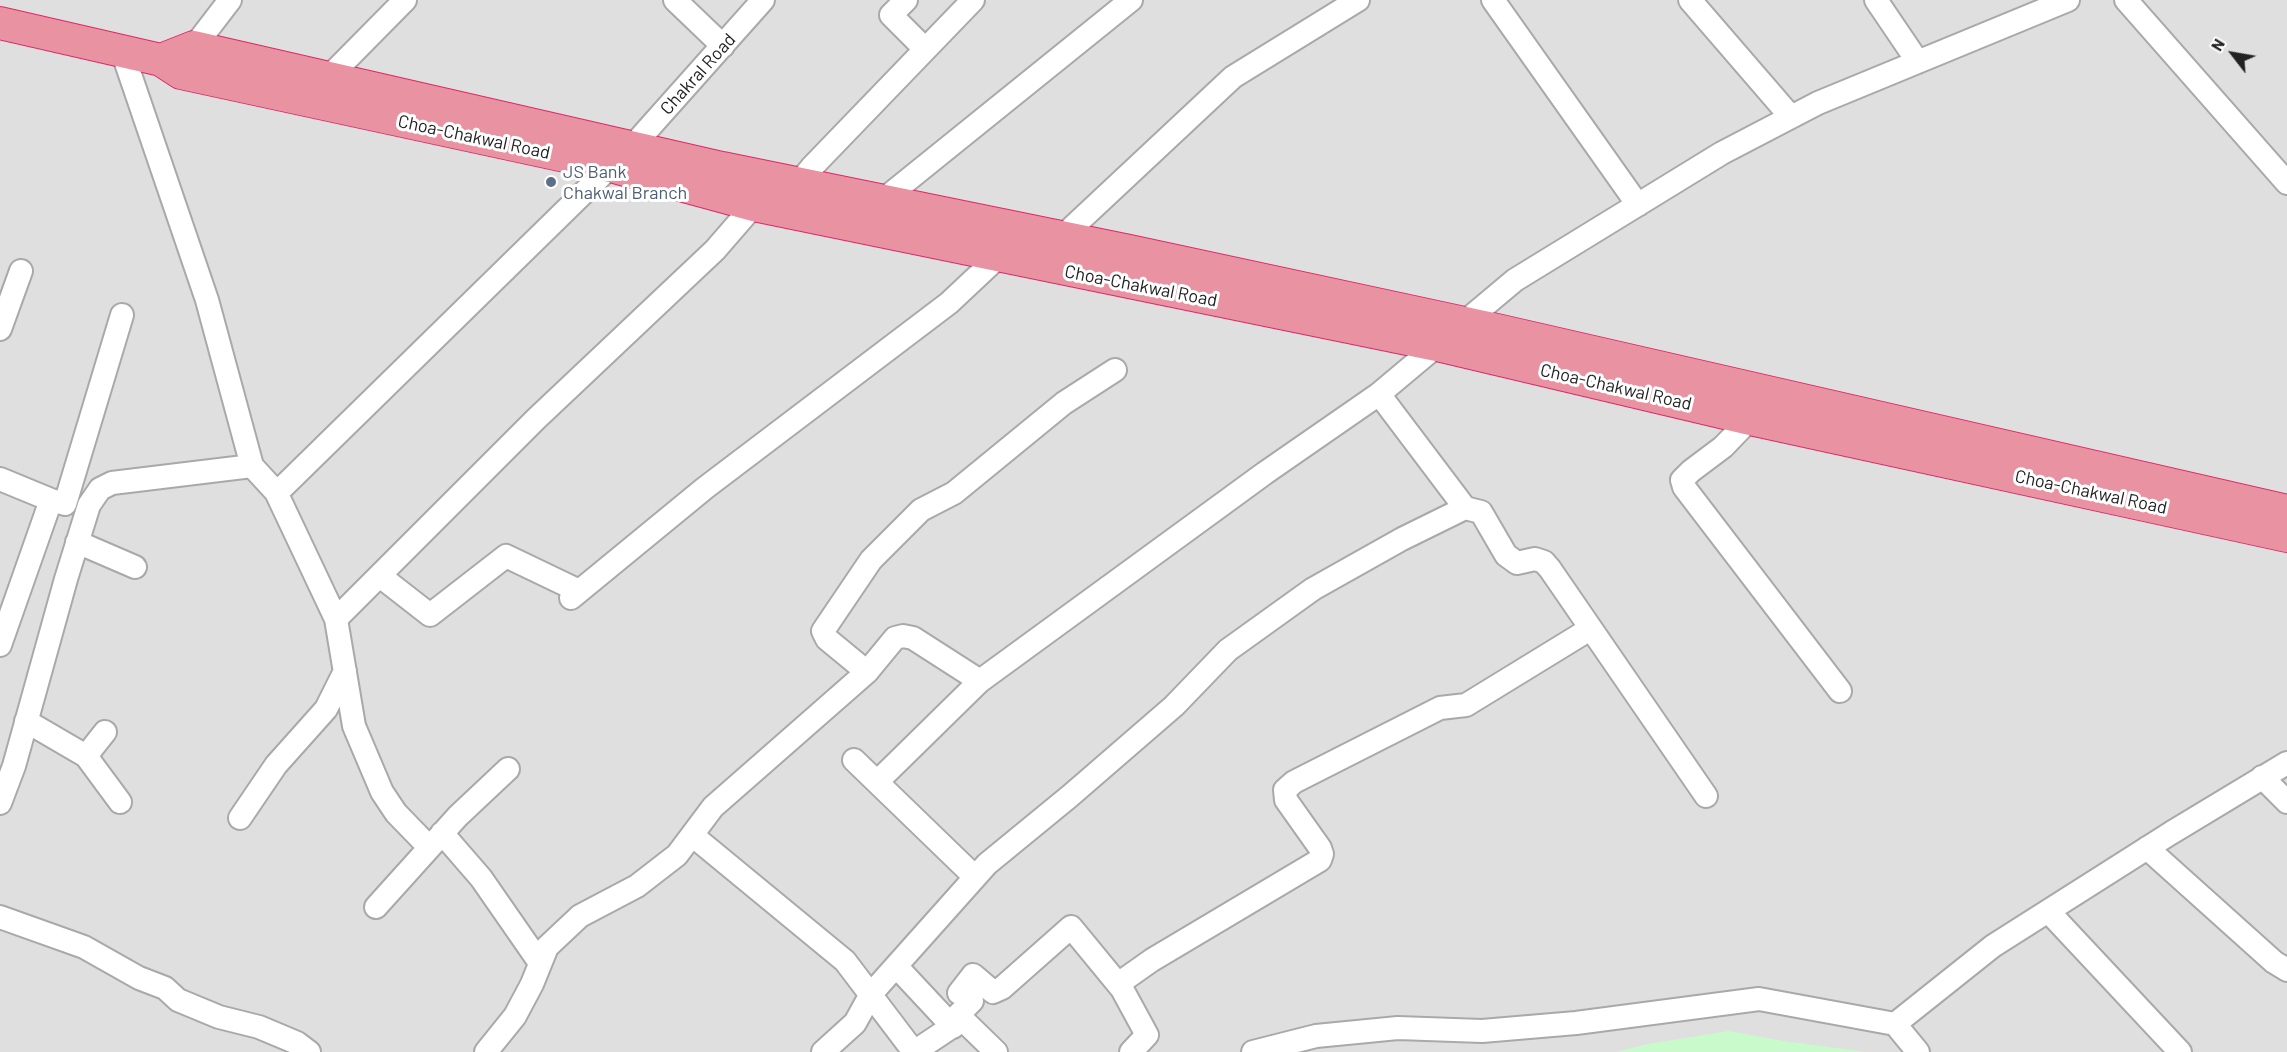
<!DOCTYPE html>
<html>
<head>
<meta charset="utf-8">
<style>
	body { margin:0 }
	#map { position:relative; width:2287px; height:1052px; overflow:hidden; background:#f2efe9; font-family:Barlow,sans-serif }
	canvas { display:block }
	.north { position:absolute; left:2203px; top:24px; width:60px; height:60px; -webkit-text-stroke:4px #fff; paint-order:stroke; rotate:301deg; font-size:16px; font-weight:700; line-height:24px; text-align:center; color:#222 }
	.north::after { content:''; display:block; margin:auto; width:21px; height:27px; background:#222; clip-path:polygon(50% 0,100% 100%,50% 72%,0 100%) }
</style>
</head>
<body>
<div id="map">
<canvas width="2287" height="1052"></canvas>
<div class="north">N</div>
</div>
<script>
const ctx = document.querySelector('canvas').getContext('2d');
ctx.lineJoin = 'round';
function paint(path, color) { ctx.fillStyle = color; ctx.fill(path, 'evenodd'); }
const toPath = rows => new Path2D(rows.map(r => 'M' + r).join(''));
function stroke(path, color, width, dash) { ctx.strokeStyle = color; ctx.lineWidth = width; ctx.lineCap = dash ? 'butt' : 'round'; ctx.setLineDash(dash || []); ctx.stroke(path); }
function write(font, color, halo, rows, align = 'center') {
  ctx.font = font + ' Barlow,sans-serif'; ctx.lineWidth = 6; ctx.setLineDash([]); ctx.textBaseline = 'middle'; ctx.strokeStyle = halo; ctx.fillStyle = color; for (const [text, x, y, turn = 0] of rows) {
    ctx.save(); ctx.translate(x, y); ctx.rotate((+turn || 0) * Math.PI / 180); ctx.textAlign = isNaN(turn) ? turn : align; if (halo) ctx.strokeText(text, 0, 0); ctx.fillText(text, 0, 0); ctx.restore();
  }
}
paint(toPath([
	[0,0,2287,0,2287,1052,0,1052]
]), '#e0dfdf');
paint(toPath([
	[1729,1031,1783,1041,1866,1052,1616,1052,1648,1044]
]), '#c8facc');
const minor = toPath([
	[675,0,723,46],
	[906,0,891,15,925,49],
	[1493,0,1638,205],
	[1690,0,1791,117],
	[1876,0,1918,62],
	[2126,0,2287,183],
	[194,47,230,0],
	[122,51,207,300,252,466,276,492,336,619,354,726,382,792,396,813,429,847],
	[328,78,405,0],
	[632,147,763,0],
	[799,183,812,167,973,0],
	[883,200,1131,0],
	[1062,237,1233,77,1358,0],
	[0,329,21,271],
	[1379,394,1465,508,1481,512,1506,555,1517,563,1535,559,1544,562,1550,569,1706,796],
	[1750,419,1723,447,1691,471,1682,480,1684,487,1840,691],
	[0,479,51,500,0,645],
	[276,492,284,486,611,166],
	[51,500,65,504,122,315],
	[77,542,135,567],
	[380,576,430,615,506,556,579,591],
	[571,598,705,488,949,303,998,257],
	[336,619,536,419,715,250,754,205],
	[867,672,827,639,823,631,871,560,921,510,954,493,1064,403,1115,370],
	[26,721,86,756,105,732],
	[86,756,120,802],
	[854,760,975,877],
	[2262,777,2287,802],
	[877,782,980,681,1265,473,1379,394,1515,280,1722,153,1818,103,2068,0],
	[0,803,14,766,66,579,89,505,100,489,112,483,252,466],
	[240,818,276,765,326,709,345,671],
	[442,833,481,878,540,963],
	[692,835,845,961,914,1052,962,1020],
	[2147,848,2274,962,2287,970],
	[376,907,458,816,508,769],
	[2048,911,2180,1052],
	[0,917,84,947,139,978,165,988,178,1000,219,1017,259,1027,297,1043,309,1052],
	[896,966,953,1027],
	[1118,984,1152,960,1320,860,1322,854,1320,848,1286,800,1285,790,1294,782,1440,708,1466,705,1590,629],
	[1895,1024,1918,1052],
	[486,1052,515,1016,532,984,547,947,580,916,637,886,677,855,713,807,867,672,895,638,903,636,913,638,980,681],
	[823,1052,855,1023,871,994,987,864,1070,796,1174,706,1228,650,1313,589,1402,539,1465,508],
	[996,1052,958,1015,972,1001,959,993,973,975,993,992,1002,988,1071,927,1122,989,1147,1035,1131,1052],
	[1253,1052,1316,1036,1398,1028,1482,1031,1576,1023,1759,999,1895,1024,1993,946,2171,833,2287,763]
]);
const highway = toPath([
	[0,23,161,60,181,73,611,166,754,205,1437,345,1750,419,2287,536],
	[161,60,194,47,722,168,1129,251,1497,330,2287,511]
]);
stroke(minor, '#a9a9a9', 26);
stroke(highway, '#dc2a67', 34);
stroke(minor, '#fff', 22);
stroke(highway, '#e892a2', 32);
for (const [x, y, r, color] of [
	[551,182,6,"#5c6f8a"]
]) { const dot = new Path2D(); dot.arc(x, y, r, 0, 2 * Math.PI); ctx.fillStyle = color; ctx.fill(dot); stroke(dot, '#fff', 2); }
write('18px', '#222', '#fff', [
	["Chakral Road",698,74,-48],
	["Choa-Chakwal Road",474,137,12],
	["Choa-Chakwal Road",1141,286,11],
	["Choa-Chakwal Road",1616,387,13],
	["Choa-Chakwal Road",2091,492,12]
]);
write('18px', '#4e5e75', '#fff', [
	["JS Bank",563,172],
	["Chakwal Branch",563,193]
], 'left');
</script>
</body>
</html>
